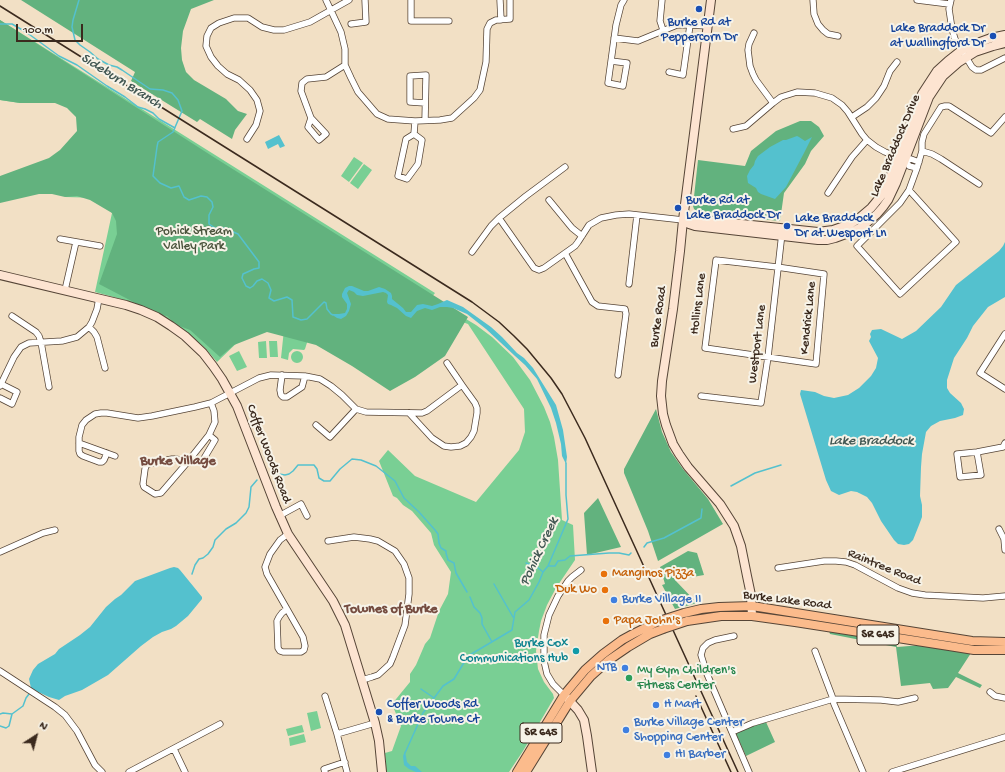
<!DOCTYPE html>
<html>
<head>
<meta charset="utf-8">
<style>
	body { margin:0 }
	#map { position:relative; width:1005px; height:772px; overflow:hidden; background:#f2e0c5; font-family:"Gochi Hand",sans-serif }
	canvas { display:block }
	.north { position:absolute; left:16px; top:716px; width:40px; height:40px; -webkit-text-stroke:3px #f7f3e8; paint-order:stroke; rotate:36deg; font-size:11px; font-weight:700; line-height:16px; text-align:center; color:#3b2a1e }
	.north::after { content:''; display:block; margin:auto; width:14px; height:18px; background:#3b2a1e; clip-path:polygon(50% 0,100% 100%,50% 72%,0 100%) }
	.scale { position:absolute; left:16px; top:24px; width:67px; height:18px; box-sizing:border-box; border:2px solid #3b2a1e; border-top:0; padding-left:5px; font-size:12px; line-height:14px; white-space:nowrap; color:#3b2a1e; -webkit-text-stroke:3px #f7f3e8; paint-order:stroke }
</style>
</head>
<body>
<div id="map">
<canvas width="1005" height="772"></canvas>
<div class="north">N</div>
<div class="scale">100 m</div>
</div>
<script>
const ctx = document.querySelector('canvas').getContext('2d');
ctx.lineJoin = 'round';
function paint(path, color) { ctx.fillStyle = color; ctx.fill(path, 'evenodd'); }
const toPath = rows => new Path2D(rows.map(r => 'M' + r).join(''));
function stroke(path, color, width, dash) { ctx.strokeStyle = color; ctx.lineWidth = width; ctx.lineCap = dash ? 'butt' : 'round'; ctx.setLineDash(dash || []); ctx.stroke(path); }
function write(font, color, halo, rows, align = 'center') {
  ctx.font = font + ' "Gochi Hand",sans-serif'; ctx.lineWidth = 4; ctx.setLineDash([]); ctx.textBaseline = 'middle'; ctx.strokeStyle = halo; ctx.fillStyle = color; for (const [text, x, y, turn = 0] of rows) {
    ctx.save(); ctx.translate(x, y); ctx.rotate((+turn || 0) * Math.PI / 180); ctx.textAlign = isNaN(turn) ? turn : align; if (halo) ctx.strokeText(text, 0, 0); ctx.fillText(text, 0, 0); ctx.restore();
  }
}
paint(toPath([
	[0,20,435,293,431,298,476,325,492,337,513,357,530,380,544,407,550,422,554,437,558,460,562,520,573,525,575,560,556,588,547,605,541,621,539,631,536,651,538,669,544,682,553,694,554,698,523,751,509,772,386,772,385,753,392,751,401,726,392,704,410,682,410,674,416,665,425,644,430,638,439,611,448,594,451,572,434,545,431,533,412,511,403,505,397,498,393,496,379,461,388,450,415,476,476,502,519,450,525,432,524,409,468,324,448,317,311,330,305,349,304,350,293,349,289,353,288,360,281,358,285,320,243,337,217,362,205,348,191,336,177,325,161,315,128,301,95,292,112,213,100,198,65,197,92,148,82,106,53,88,20,103,0,100],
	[354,157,363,163,349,182,341,176],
	[364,164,372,170,358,189,350,183],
	[266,341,267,358,259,358,258,342],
	[269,341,277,341,278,357,270,357],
	'291 357a6 6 0 1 1 12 0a6 6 0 1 1-12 0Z',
	[239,351,247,367,237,371,229,356],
	[317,711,321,728,311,731,307,713],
	[302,725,304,732,288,736,286,729],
	[304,734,306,742,290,746,289,738]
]), '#79cf94');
paint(toPath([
	[21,0,214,0,191,9,183,31,181,48,182,60,186,72,194,80,226,99,238,111,247,114,235,130,232,139,200,119,197,122,131,81,135,72],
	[0,20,212,156,468,317,445,356,415,377,390,391,352,366,316,345,267,332,234,345,220,357,190,330,177,325,167,316,161,315,145,308,99,284,117,234,116,221,112,213,90,200,77,196,65,197,52,194,39,194,0,203,0,176,49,158,60,150,77,131,76,117,67,108,55,103,20,103,0,100],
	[800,121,811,121,819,127,824,136,811,151,805,164,784,193,780,221,698,212,694,209,693,206,698,160,745,166,751,151,776,131],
	[656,409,662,432,671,452,683,469,708,499,723,524,658,561,648,531,624,473,624,469],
	[598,498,621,547,587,555,584,513],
	[688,551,697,553,704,575,675,580,697,603,675,609,662,585,665,584,660,567],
	[829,631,896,643,897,647,922,645,943,649,971,653,958,673,982,685,980,688,956,677,948,688,933,689,930,683,901,686,896,647,830,634],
	[766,722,775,742,746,756,735,732]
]), '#62b27e');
paint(toPath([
	[279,135,285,146,280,148,278,144,268,149,265,142],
	[797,136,799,137,805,141,812,137,804,153,786,187,775,199,761,194,758,192,756,188,748,183,747,176,750,170,754,165,755,161,758,156,770,147,783,140,786,140],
	[1005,242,1005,297,988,307,973,326,967,338,954,358,947,380,947,388,950,393,961,403,964,409,963,415,955,418,940,421,931,426,926,432,922,454,921,467,920,496,922,505,922,517,919,525,913,540,909,544,904,545,898,544,894,540,881,521,872,503,867,497,857,492,851,491,839,495,831,491,826,480,800,394,801,390,815,392,824,396,834,398,848,395,859,388,871,376,876,368,878,358,869,341,871,337,870,334,872,330,881,329,902,339,916,331,941,307,956,285,999,251,1003,246],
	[349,286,352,286,364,291,368,291,379,287,385,289,391,293,392,296,392,299,403,308,406,312,411,312,417,305,423,304,432,306,438,304,447,300,463,307,491,327,502,337,517,353,524,358,533,368,556,405,563,430,567,457,566,464,562,456,561,444,556,423,551,408,537,379,525,365,515,356,486,329,467,314,453,308,447,307,440,307,432,310,425,308,417,311,411,318,406,316,397,308,391,305,388,304,387,302,388,295,386,293,383,292,363,296,357,295,354,292,349,290,347,293,351,304,349,311,346,316,341,319,337,318,331,314,339,314,345,313,347,309,347,304,342,297,342,294,345,288],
	[174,567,178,568,180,570,202,597,202,599,188,616,176,626,171,629,162,632,153,637,141,646,108,675,82,690,65,696,59,700,49,697,36,691,31,688,29,679,33,670,38,664,55,654,59,649,80,635,90,627,106,607,115,599,121,595,135,581,170,568],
	[405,751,407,762,411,766,415,766,422,772,416,772,409,769,404,765,403,756]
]), '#54c1ce');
stroke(toPath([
	[79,0,73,20,72,27,75,40,80,45,90,52,98,59,109,65,117,67,122,70,150,89,163,90,172,93,178,100,182,111,173,132,158,142,157,147,153,176,160,183,171,188,179,186,184,197,189,200,201,196,207,197,212,202,213,207,209,215,209,224,215,228,224,228,238,234,259,262,259,268,254,269,243,274,242,278,246,286,250,288,253,286,257,281,262,279,268,283,271,290,269,298,274,301,287,297,292,300,293,317,301,320,307,319,324,302,326,303,327,309,331,314,333,315],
	[0,24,12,24,26,32,59,56,77,65,107,86,125,97,138,107,145,109,153,113,159,119,175,128],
	[274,475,279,474,285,475,289,474,293,471,298,465,314,465,317,469,319,478,324,481,330,481,340,469,352,459,361,460,376,466,395,481,404,498,419,512,435,530,438,534,439,543,441,548,446,551,446,553,448,560,454,563,456,573,467,592],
	[731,486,755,473,781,465],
	[644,547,647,543,664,538,701,518,702,509],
	[526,563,537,567,543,572],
	[548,566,555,566,558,561,565,560,570,556,609,553,619,553,629,555,631,553],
	[192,574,195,565,199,559,203,558,208,554,213,547,215,540,226,529,236,523,246,513,249,507,251,487,257,480],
	[494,584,513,617],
	[470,597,474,607,480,613,482,618,482,624,492,642],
	[421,689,434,698],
	[0,714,3,713,12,714],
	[0,726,6,728,9,726,12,714,23,706,26,698,29,694],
	[405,753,423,713,443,686,454,679,468,656,512,630,515,612,529,600,539,582,543,572,548,566,568,519,566,495,566,463]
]), '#54c1ce', 1.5);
const street = toPath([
	[326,0,341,32,345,49,345,65,351,78,358,92,377,114,388,119,415,121,440,120,452,118,474,98,480,90,486,62,487,29,490,23,496,20,510,19,510,0],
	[411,0,411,21,449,21],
	[500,0,501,20],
	[662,0,660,21,663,30],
	[813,0,814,14,818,24,823,30,828,34,838,36],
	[917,0,949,4],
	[951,0,949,9,952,29,955,39,972,67,976,70,981,70,1005,58],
	[351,24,366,22,365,0],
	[754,33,749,44,748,50,750,66,753,74,756,80,773,103],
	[614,38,638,41,677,25,690,25,708,26],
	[611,61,627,63,623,86,608,83,616,25,621,5,624,0],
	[669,72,683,75,690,25],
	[852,117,867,107,876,98,884,86,890,71,897,62],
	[311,118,308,127,319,140,326,134,311,118,301,91,302,83,307,79,326,77,345,65],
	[425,120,426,75,410,76,410,102,425,103],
	[733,129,746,126,773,103,781,97,797,92,815,93,832,98,842,105,848,112,862,134,867,140,876,147,885,152,906,160,911,159,919,162],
	[414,134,422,140,418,164,407,179,398,176,406,139,414,134,415,121],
	[247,139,256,125,260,111,257,100,250,90,239,80,227,74,218,66,211,57,206,46,207,36,211,28,219,23,234,18,248,18,262,27,274,30,284,30,310,22,349,0],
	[922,151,932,154,941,159,979,184],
	[906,160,909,166,917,168],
	[909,190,956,242,900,294,857,246,900,203,909,190,917,168,922,151,922,142,924,134,941,107,945,106,949,106,991,133,1005,117],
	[828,193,852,157,867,140],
	[549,200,572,228,582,236],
	[499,218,534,268,539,270,544,268,575,246,578,242,589,225,601,218,616,215,629,214,683,220],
	[60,239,100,246],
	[472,252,491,226,499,218,526,196,565,167],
	[565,253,592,302,598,306,625,309,626,314,618,375],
	[716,260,777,267,824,274,816,364,705,348,716,260],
	[629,284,637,215],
	[65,290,76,242],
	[12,316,36,332,39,336,41,342,49,387],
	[89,327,94,332,97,337,105,368],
	[1005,334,980,373,1005,389],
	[447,363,462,385],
	[282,375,280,390,281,395,283,397,287,397,302,387,305,376],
	[0,386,14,357,21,347,29,343,62,341,77,337,89,327,92,322,97,309,99,298],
	[701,396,761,403,768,357,782,233],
	[0,398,12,404,17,392,1,384],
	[316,425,330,437,356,409],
	[79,443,115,456],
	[977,452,981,475,960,477,957,454,977,452,1003,447,1005,443],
	[107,453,104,460,102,462,99,462,83,456,80,454,79,451,79,437,82,425,86,420,95,414,101,413,107,413,138,418,152,416,195,407,211,403,259,378,271,375,305,376,320,379,331,386,342,395,356,409,366,412,422,413,427,411,462,385,475,403,477,408,477,413,474,431,471,437,466,443,460,446,451,447,444,446,432,438,409,413],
	[203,460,215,440,209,435],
	[186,464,177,459,172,459,148,464,146,466,145,469,143,484,144,487,155,494,161,493,186,464,209,435,215,422,214,411,211,403],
	[279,516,301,504,307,516],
	[999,529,1004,539,1005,550],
	[328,541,354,537,370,539,378,541,395,551,404,564,409,578,409,594,405,625,393,657,390,664,378,675,372,677,362,680],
	[0,552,43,533,55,530],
	[778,568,824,561,836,561,846,562,855,565,898,588,912,593,925,595,983,598,1005,596],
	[287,609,282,613,279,617,277,621,278,648,280,651,283,652,301,652,304,650,305,646,303,637,267,574,265,567,270,554,280,540,288,534],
	[734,636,715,640,708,643,703,648,701,655,707,674,749,772],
	[815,651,832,696,834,704,863,772],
	[0,671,55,707,65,715,77,731,95,765,102,772],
	[990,692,995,696,1005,698],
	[564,695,553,684,547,674,544,661,544,635,549,615,558,596,568,581,572,577,581,570],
	[325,696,337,734,347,772],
	[732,732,753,723,833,699,881,700,898,702,915,698],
	[337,734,375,723],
	[174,749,185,772],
	[129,772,220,724],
	[325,772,324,769,345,762],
	[892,772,1005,737]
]);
const secondary = toPath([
	[711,0,683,220,680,251,673,309,662,381,661,396,663,414,666,425,673,444,679,454,688,467,720,504,734,526,741,546,747,576,751,595,752,616],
	[683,220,689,224,695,226,818,240,827,240,835,238,854,231,863,226,877,214,883,207,888,200,896,183,929,97,943,76,959,62,975,52,993,46,1005,43],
	[683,220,694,219,818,232,833,230,850,224,858,219,871,208,881,196,889,180,922,94,937,71,948,61,962,50,980,42,991,38,1005,35],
	[0,275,126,305,141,310,157,317,171,326,185,336,203,353,213,366,222,379,237,406,276,507,288,534,333,601,345,625,375,723,379,741,382,772],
	[565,696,578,710,584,720,587,736,592,772]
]);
const primary = toPath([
	[684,613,701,609,719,607,752,606,953,638,972,641,1005,642],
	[687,621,721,616,752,616,795,622,949,646,974,650,1005,650],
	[517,772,564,695,585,670,603,654,622,640,633,634,659,621],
	[526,772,570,701,591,676,609,660,628,647,650,634,663,629]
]);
stroke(street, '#564537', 7);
stroke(secondary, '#564537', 10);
stroke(primary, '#564537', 10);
stroke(street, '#fff', 5.5);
stroke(secondary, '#fde4d1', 8);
stroke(primary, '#fbbb8c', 8);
stroke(toPath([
	[0,6,472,302,499,322,514,336,527,349,551,378,562,394,585,438,738,772],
	[696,696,731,772]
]), '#3b2a1e', 1.5);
const primaryBridge = toPath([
	[659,621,684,613],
	[663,629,687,621]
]);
stroke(primaryBridge, '#564537', 10, []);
stroke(primaryBridge, '#fbbb8c', 8);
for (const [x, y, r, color] of [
	[699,9,4,"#1a4fb4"],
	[993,36,4,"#1a4fb4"],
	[678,208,4,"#1a4fb4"],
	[787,226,4,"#1a4fb4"],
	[604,574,4,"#e8710a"],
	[605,590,4,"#e8710a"],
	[614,600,4,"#3f7fe0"],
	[606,621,4,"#e8710a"],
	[576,651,4,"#0f9aa8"],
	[625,668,4,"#3f7fe0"],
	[629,678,4,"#2e9e5b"],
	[656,705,4,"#3f7fe0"],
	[379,712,4,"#1a4fb4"],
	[626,730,4,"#3f7fe0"],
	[667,755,4,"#3f7fe0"]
]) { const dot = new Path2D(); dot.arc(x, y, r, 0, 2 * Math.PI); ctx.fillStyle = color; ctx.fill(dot); stroke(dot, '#f7f3e8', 1.5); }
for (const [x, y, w] of [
	[878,635,42],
	[541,733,42]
]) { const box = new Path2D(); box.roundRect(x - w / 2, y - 10, w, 20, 3); ctx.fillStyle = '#f7f3e8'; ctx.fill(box); stroke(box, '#3b2a1e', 1); }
write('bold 12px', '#3b2a1e', null, [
	["SR 645",878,635],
	["SR 645",541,733]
]);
write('13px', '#164399', '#f7f3e8', [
	["Burke Rd at",699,23,"center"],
	["Peppercorn Dr",699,38,"center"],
	["Lake Braddock Dr",985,29,"right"],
	["at Wallingford Dr",985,44,"right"],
	["Burke Rd at",686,201],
	["Lake Braddock Dr",686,216],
	["Lake Braddock",795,219],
	["Dr at Wesport Ln",795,234],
	["Coffer Woods Rd",387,705],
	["& Burke Towne Ct",387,720]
], 'left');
write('13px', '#3b2a1e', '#f7f3e8', [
	["Lake Braddock Drive",896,146,-67],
	["Hollins Lane",699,304,-83],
	["Burke Road",659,317,-82],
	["Kendrick Lane",809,318,-84],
	["Westport Lane",758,344,-83],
	["Coffer Woods Road",268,454,69],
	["Raintree Road",884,568,22],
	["Burke Lake Road",787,601,7]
]);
write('13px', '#4a533c', '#f7f3e8', [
	["Pohick Stream",194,232],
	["Valley Park",194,247]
]);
write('13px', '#c56008', '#f7f3e8', [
	["Manginos Pizza",612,574],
	["Duk Wo",597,590,"right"],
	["Papa John's",614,621]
], 'left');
write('13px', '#366cbe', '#f7f3e8', [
	["Burke Village II",622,600],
	["NTB",617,668,"right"],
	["H Mart",664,705],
	["Burke Village Center",634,723],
	["Shopping Center",634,738],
	["HI Barber",675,755]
], 'left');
write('13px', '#0d838f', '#f7f3e8', [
	["Burke Cox",568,644],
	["Communications Hub",568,659]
], 'right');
write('13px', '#27864d', '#f7f3e8', [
	["My Gym Children's",637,671],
	["Fitness Center",637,686]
], 'left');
write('italic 14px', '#425753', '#f7f3e8', [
	["Sideburn Branch",121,82,32],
	["Lake Braddock",871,442],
	["Pohick Creek",540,552,-65]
]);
write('bold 14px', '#754c40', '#f7f3e8', [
	["Burke Village",178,462],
	["Townes of Burke",391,610]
]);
</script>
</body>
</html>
